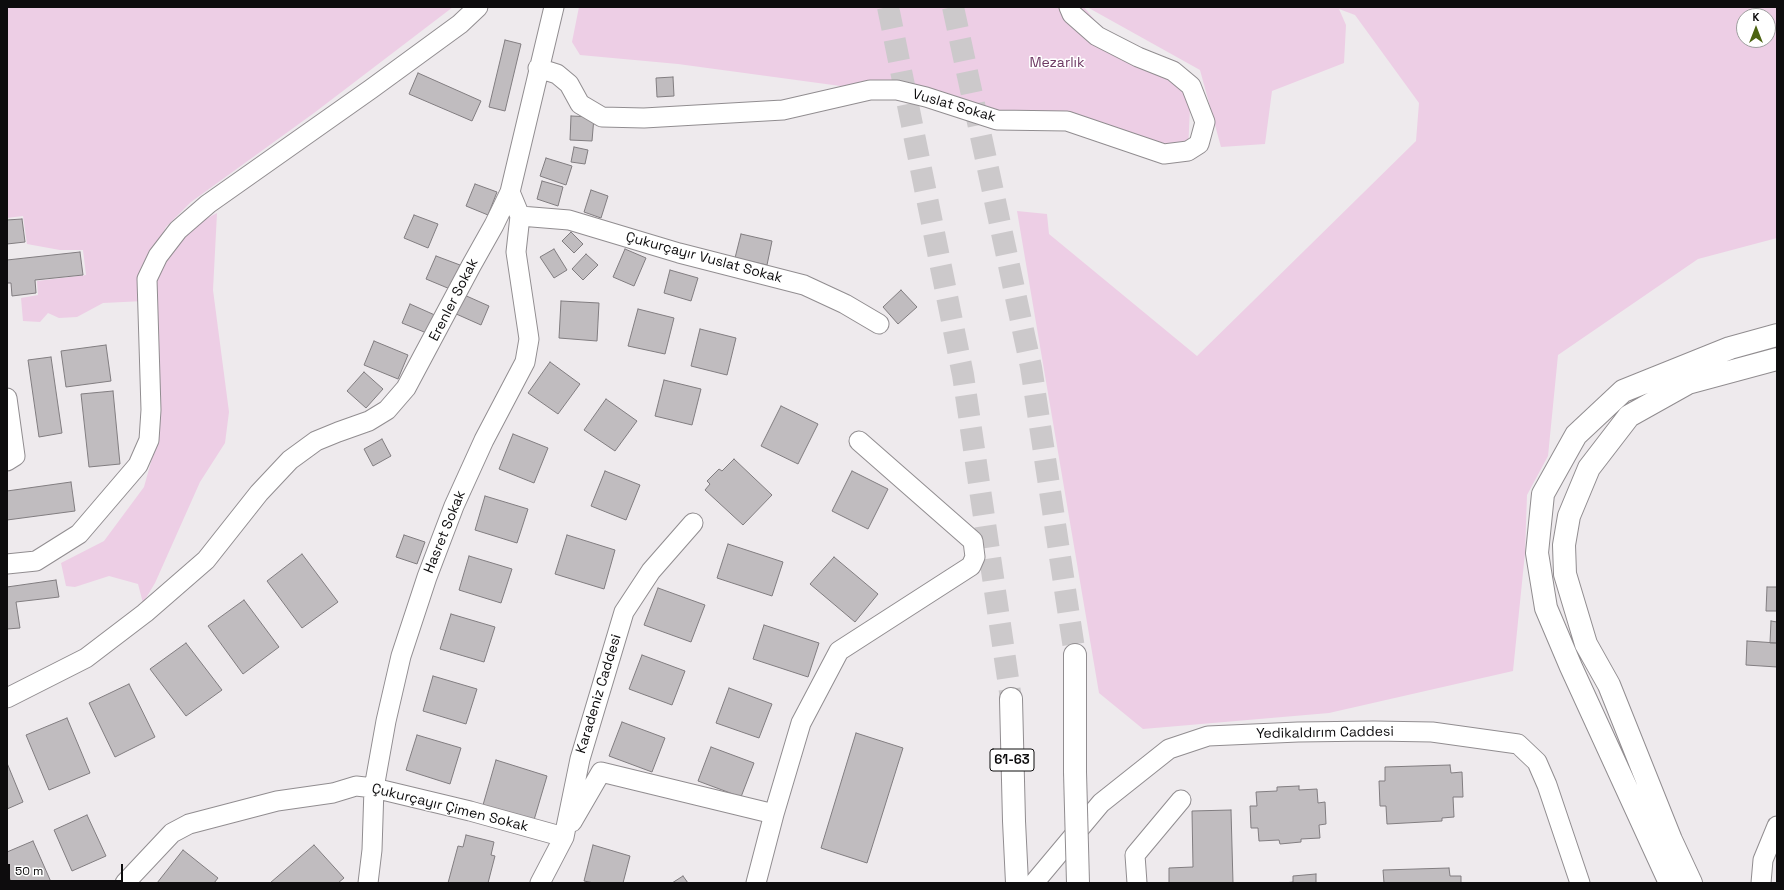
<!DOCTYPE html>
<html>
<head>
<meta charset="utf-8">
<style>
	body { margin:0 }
	#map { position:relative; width:1784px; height:890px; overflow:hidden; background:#eeeaed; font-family:"Space Grotesk",sans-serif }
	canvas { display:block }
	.frame { position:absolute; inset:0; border:8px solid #0d0c0d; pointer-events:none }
	.north { position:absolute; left:1736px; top:8px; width:40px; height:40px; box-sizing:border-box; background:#fff; border:1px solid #9e9e9e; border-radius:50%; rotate:0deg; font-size:11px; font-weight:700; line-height:16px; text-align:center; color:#0d0c0d }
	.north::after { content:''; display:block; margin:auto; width:14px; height:18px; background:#4c6312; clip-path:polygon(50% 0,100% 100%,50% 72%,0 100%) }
	.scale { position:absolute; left:8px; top:864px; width:115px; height:18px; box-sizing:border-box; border:2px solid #0d0c0d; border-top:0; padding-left:5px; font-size:12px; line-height:14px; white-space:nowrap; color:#0d0c0d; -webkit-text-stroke:3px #fff; paint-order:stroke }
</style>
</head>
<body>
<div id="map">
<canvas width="1784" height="890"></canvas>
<div class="frame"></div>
<div class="north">K</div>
<div class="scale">50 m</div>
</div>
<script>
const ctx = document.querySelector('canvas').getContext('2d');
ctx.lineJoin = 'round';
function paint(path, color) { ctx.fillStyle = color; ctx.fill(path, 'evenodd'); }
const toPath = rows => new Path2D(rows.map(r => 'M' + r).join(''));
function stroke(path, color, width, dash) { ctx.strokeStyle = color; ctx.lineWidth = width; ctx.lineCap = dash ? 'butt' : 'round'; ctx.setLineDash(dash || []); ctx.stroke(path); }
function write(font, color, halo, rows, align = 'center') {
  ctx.font = font + ' "Space Grotesk",sans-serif'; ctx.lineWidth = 3; ctx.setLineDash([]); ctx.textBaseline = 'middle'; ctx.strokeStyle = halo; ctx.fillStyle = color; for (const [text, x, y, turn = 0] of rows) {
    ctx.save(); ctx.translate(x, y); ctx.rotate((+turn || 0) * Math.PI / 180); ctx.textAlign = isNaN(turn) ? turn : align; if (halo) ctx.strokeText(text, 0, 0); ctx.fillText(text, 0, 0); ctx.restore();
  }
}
paint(toPath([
	[7,7,453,7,314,113,191,202,166,227,147,265,144,301,103,303,77,317,59,318,48,313,40,322,23,321,21,298,38,295,37,281,86,275,83,250,60,250,27,244,23,216,7,218],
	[579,7,1084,7,1116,46,1191,86,1188,151,870,90,678,64,580,55,572,42],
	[1087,7,1777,7,1777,238,1698,259,1558,355,1548,456,1527,495,1525,553,1513,671,1329,713,1143,729,1099,693,1017,211,1047,214,1049,234,1197,356,1416,141,1419,103,1355,15,1339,9,1346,25,1344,63,1272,91,1265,144,1221,147,1200,70],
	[1744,16,1768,16,1768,40,1744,40],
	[217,213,213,290,229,412,225,443,200,482,155,583,143,603,138,584,109,576,75,587,66,586,61,563,104,541,144,487,154,451,151,280,192,226]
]), '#edcee5');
const building = toPath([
	[505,40,521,44,505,111,489,107,505,40],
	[418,73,481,101,472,121,409,94,418,73],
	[673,77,674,96,657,97,656,78,673,77],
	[571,116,594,117,592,141,570,140,571,116],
	[574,147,588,150,585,164,571,162,574,147],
	[546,158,572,166,566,185,540,176,546,158],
	[542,181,563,187,558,206,537,199,542,181],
	[475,184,497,192,488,215,466,206,475,184],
	[591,190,608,196,601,218,584,212,591,190],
	[414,215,438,224,428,248,404,238,414,215],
	[22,219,25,242,7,244,7,220,22,219],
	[571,232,583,244,574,253,562,241,571,232],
	[741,234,772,241,767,265,735,258,741,234],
	[554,249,567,270,554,278,540,257,554,249],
	[625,249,646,258,634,286,613,277,625,249],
	[80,252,83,275,35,280,36,293,12,296,11,283,7,283,7,260,80,252],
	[586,254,598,265,583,280,572,269,586,254],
	[436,256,460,265,450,289,426,279,436,256],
	[670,270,698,278,691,301,664,293,670,270],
	[901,290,917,307,898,324,883,307,901,290],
	[462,294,489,306,481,325,454,313,462,294],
	[561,301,599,303,597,341,559,338,561,301],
	[410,304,437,316,429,334,402,323,410,304],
	[638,309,674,318,665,354,628,346,638,309],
	[700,329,736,338,727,375,691,366,700,329],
	[374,341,408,355,398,379,364,365,374,341],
	[106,345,111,381,66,387,61,351,106,345],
	[51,357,62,433,39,437,28,360,51,357],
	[550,362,580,384,558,414,528,393,550,362],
	[364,372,383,389,366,408,347,391,364,372],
	[664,380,701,389,692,425,655,416,664,380],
	[113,391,120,464,89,467,81,394,113,391],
	[606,399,637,421,615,451,584,430,606,399],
	[781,406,818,424,798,464,761,446,781,406],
	[513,434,548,448,534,483,499,469,513,434],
	[382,439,391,456,373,466,364,449,382,439],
	[734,459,772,495,743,525,705,490,710,484,707,481,719,469,722,471,734,459],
	[605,471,640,485,626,520,591,506,605,471],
	[852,471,888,489,868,529,832,511,852,471],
	[71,482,75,511,7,520,7,491,71,482],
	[485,496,528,509,517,543,475,530,485,496],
	[404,535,425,542,417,564,396,557,404,535],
	[567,535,615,550,604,589,555,574,567,535],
	[728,544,783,562,772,596,717,578,728,544],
	[302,554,338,602,302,628,267,581,302,554],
	[469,556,512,569,501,603,459,590,469,556],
	[834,557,878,594,855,622,810,584,834,557],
	[56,580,59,597,16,602,20,628,7,629,7,587,56,580],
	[1767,587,1777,587,1777,611,1766,611,1767,587],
	[658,588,705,605,691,642,644,625,658,588],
	[244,600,279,647,243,674,208,626,244,600],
	[451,614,495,627,484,662,440,649,451,614],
	[1771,621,1777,622,1777,643,1770,643,1771,621],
	[764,625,819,643,808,677,753,659,764,625],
	[1747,641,1777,643,1777,667,1746,665,1747,641],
	[186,643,222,690,186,716,150,669,186,643],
	[642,655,685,671,672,705,629,689,642,655],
	[433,676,477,689,466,724,423,711,433,676],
	[129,684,155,737,115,757,89,703,129,684],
	[729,688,772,704,759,738,716,723,729,688],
	[67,718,90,773,49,790,26,735,67,718],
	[622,722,665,738,652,772,609,756,622,722],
	[856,733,903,748,867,863,821,848,856,733],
	[417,735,461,748,450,784,406,770,417,735],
	[711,747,754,763,741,797,698,781,711,747],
	[496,760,547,776,534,820,483,805,496,760],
	[7,763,23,802,7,809,7,763],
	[1450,765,1451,773,1462,772,1463,797,1453,797,1454,817,1442,818,1442,821,1387,824,1386,806,1380,806,1379,781,1385,781,1385,767,1450,765],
	[1299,786,1299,790,1317,789,1318,803,1325,802,1326,824,1319,825,1320,838,1301,839,1301,842,1280,844,1279,840,1259,841,1258,828,1251,828,1250,806,1257,806,1256,792,1277,791,1277,787,1299,786],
	[1231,810,1233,883,1169,883,1169,868,1193,867,1192,811,1231,810],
	[87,815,106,856,72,871,54,830,87,815],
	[466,835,494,842,491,855,495,856,488,883,448,883,458,846,463,847,466,835],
	[33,841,51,882,12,883,7,873,7,852,33,841],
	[314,845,344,878,338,883,270,883,314,845],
	[593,845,630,856,623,883,594,883,584,881,593,845],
	[183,850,218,878,214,883,157,883,183,850],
	[1449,868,1450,876,1461,876,1461,883,1384,883,1383,870,1449,868],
	[1316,874,1316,883,1334,883,1284,883,1293,882,1293,876,1316,874],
	[683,876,688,883,672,883,683,876]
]);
paint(building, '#c0bcbf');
stroke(building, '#817d80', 1);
stroke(toPath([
	[888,7,963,375,1011,699],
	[953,7,1031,367,1075,655]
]), '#ccc9cb', 22, [22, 11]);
const minor = toPath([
	[538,68,557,74,569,84,580,104,602,117,644,118,783,110,870,90,897,90,926,97,997,120,1067,121,1164,154,1188,151,1199,144,1205,122,1191,86,1173,71,1138,57,1097,36,1072,14,1069,7],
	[520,216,569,220,679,253,804,285,845,304,879,324],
	[7,398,15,456,7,461],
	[7,564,36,561,79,534,138,465,149,440,151,410,147,279,158,256,178,230,208,204,371,89,460,24,478,7],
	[7,698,86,658,145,613,206,560,259,493,290,460,316,441,338,432,369,421,387,410,406,388,471,266,494,225,510,192,554,7],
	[572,822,601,772,774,814],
	[125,883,172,833,189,824,277,801,333,793,356,786,374,788,470,811,564,837],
	[368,883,372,850,374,788,386,721,401,656,427,577,454,506,484,440,525,362,529,339,516,252,520,216,510,192],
	[540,883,564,837,580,759,624,612,651,571,693,523],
	[756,883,774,814,801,723,839,651,971,566,975,557,973,541,859,441],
	[1034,883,1101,803,1169,749,1208,736,1298,732,1374,731,1432,732,1518,744,1537,762,1547,785,1580,883],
	[1137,883,1135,855,1181,800],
	[1761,883,1763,860,1777,826]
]);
const major = toPath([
	[1075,655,1075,772],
	[1011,699,1014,821,1017,883],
	[1670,883,1571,667,1546,608,1537,553,1543,494,1576,435,1623,391,1730,348,1777,335],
	[1691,883,1671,840,1609,685,1586,644,1565,574,1564,545,1569,516,1589,468,1629,416,1688,383,1777,359]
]);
stroke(minor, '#918d90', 21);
stroke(major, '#918d90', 24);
stroke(minor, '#fff', 19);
stroke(major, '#fff', 22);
const majorBridge = toPath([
	[1075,772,1078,883]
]);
stroke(majorBridge, '#918d90', 24, []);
stroke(majorBridge, '#fff', 22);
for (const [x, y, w] of [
	[1012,760,44]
]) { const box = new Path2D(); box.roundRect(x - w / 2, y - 11, w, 22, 3); ctx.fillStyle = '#fff'; ctx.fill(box); stroke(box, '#0d0c0d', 1); }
write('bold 13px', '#0d0c0d', null, [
	["61-63",1012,760]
]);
write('14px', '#6d3963', '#fff', [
	["Mezarlık",1057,63]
]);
write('14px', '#0d0c0d', '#fff', [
	["Vuslat Sokak",954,106,16],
	["Çukurçayır Vuslat Sokak",704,258,15],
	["Erenler Sokak",454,300,-63],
	["Hasret Sokak",445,532,-68],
	["Karadeniz Caddesi",599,694,-73],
	["Yedikaldırım Caddesi",1325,733,-1],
	["Çukurçayır Çimen Sokak",450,808,14]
]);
</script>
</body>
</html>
